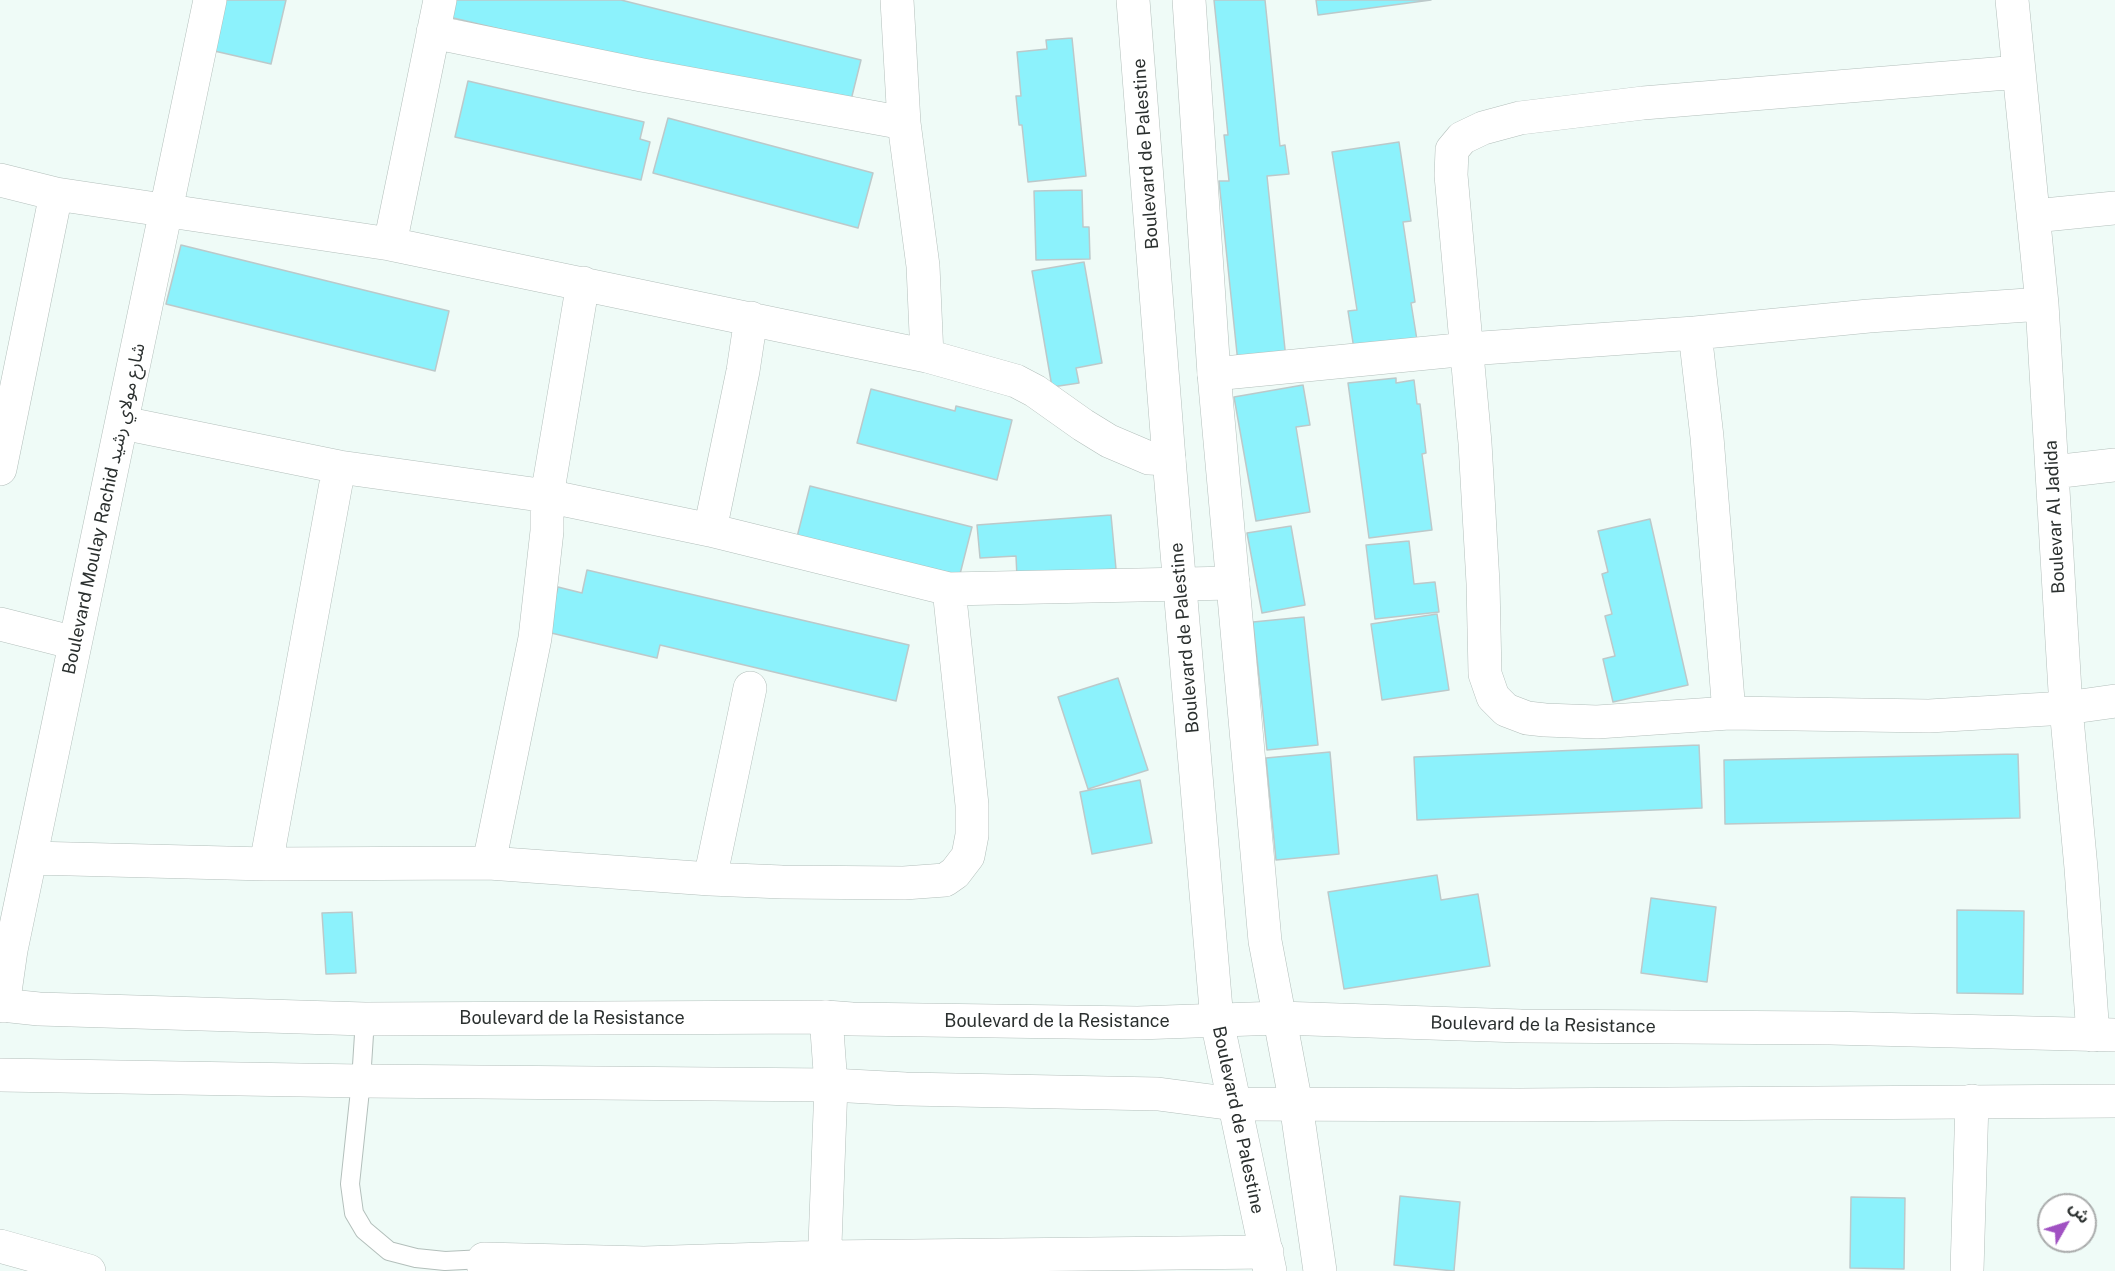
<!DOCTYPE html>
<html>
<head>
<meta charset="utf-8">
<style>
	body { margin:0 }
	#map { position:relative; width:2115px; height:1271px; overflow:hidden; background:#effbf7; font-family:"Public Sans","Noto Sans Arabic",sans-serif }
	canvas { display:block }
	.north { position:absolute; left:2037px; top:1193px; width:60px; height:60px; box-sizing:border-box; background:#fff; border:2px solid #aaacac; border-radius:50%; rotate:51deg; font-size:16px; font-weight:700; line-height:24px; text-align:center; color:#2b302f }
	.north::after { content:''; display:block; margin:auto; width:21px; height:27px; background:#a051c2; clip-path:polygon(50% 0,100% 100%,50% 72%,0 100%) }
</style>
</head>
<body>
<div id="map">
<canvas width="2115" height="1271"></canvas>
<div class="north">ش</div>
</div>
<script>
const ctx = document.querySelector('canvas').getContext('2d');
ctx.lineJoin = 'round';
function paint(path, color) { ctx.fillStyle = color; ctx.fill(path, 'evenodd'); }
const toPath = rows => new Path2D(rows.map(r => 'M' + r).join(''));
function stroke(path, color, width, dash) { ctx.strokeStyle = color; ctx.lineWidth = width; ctx.lineCap = dash ? 'butt' : 'round'; ctx.setLineDash(dash || []); ctx.stroke(path); }
function write(font, color, halo, rows, align = 'center') {
  ctx.font = font + ' "Public Sans","Noto Sans Arabic",sans-serif'; ctx.lineWidth = 4.5; ctx.setLineDash([]); ctx.textBaseline = 'middle'; ctx.strokeStyle = halo; ctx.fillStyle = color; for (const [text, x, y, turn = 0] of rows) {
    ctx.save(); ctx.translate(x, y); ctx.rotate((+turn || 0) * Math.PI / 180); ctx.textAlign = isNaN(turn) ? turn : align; if (halo) ctx.strokeText(text, 0, 0); ctx.fillText(text, 0, 0); ctx.restore();
  }
}
const building = toPath([
	[221,0,286,0,271,64,210,50,221,0],
	[449,0,621,0,861,60,848,112,445,16,449,0],
	[1214,0,1265,0,1280,146,1285,145,1289,174,1267,176,1286,359,1238,363,1219,181,1229,181,1224,135,1228,135,1214,0],
	[1316,0,1431,0,1318,15,1316,0],
	[1072,38,1086,176,1028,182,1022,125,1019,125,1016,96,1021,96,1017,52,1047,49,1046,40,1072,38],
	[468,81,644,122,640,139,650,142,641,180,455,137,468,81],
	[668,118,873,173,858,228,653,173,668,118],
	[1399,142,1411,221,1403,222,1415,302,1411,303,1417,340,1354,349,1348,311,1357,310,1332,152,1399,142],
	[1082,190,1083,227,1089,227,1090,259,1036,260,1034,191,1082,190],
	[181,245,449,311,435,371,166,304,181,245],
	[1084,262,1102,363,1076,368,1079,383,1052,387,1032,271,1084,262],
	[1396,378,1396,383,1414,380,1417,404,1420,404,1426,453,1422,454,1432,530,1369,538,1348,383,1396,378],
	[1303,385,1310,425,1296,427,1310,512,1256,521,1234,397,1303,385],
	[871,389,955,411,956,406,1012,420,997,480,857,443,871,389],
	[810,486,972,527,959,578,797,537,810,486],
	[1111,515,1116,569,1017,577,1016,556,980,558,977,525,1111,515],
	[1650,519,1688,685,1613,702,1603,659,1615,656,1605,616,1612,614,1602,574,1608,572,1598,531,1650,519],
	[1291,526,1305,605,1262,613,1247,533,1291,526],
	[1409,541,1414,584,1435,582,1439,612,1375,619,1366,545,1409,541],
	[587,570,909,645,896,701,660,645,657,658,547,632,558,587,582,593,587,570],
	[1437,614,1449,690,1382,700,1371,624,1437,614],
	[1304,617,1318,745,1267,750,1253,622,1304,617],
	[1118,678,1148,770,1088,789,1058,697,1118,678],
	[1699,745,1702,808,1417,820,1414,757,1699,745],
	[1330,752,1339,854,1276,860,1266,758,1330,752],
	[2018,754,2020,818,1725,824,1724,760,2018,754],
	[1140,780,1152,843,1092,854,1080,792,1140,780],
	[1437,875,1441,900,1478,894,1490,966,1344,989,1328,892,1437,875],
	[1651,898,1716,907,1707,982,1641,973,1651,898],
	[1957,910,2024,911,2023,994,1957,993,1957,910],
	[352,912,356,973,326,974,322,913,352,912],
	[1400,1196,1460,1202,1454,1271,1394,1265,1400,1196],
	[1851,1197,1905,1198,1904,1269,1850,1268,1851,1197]
]);
paint(building, '#8cf2fc');
stroke(building, '#bcc9ca', 1.5);
const service = toPath([
	[365,1019,361,1081,350,1184,354,1213,364,1230,389,1251,416,1258,445,1261,484,1259]
]);
const minor = toPath([
	[897,0,904,123,923,266,927,356],
	[2012,0,2042,304,2066,708,2081,868,2093,1035],
	[433,32,642,75,904,123],
	[2019,72,1643,103,1520,118,1483,128,1462,138,1452,150,1451,175,1475,443,1483,583,1485,674,1493,697,1506,710,1527,718,1545,720,1597,722,1729,713,1929,716,2066,708,2115,701],
	[0,180,56,194,390,244,927,356,1016,381,1035,391,1083,425,1109,441,1149,458,1169,459],
	[2034,216,2115,208],
	[390,244,440,0],
	[1695,333,1707,437,1729,713],
	[1214,374,1468,349,1695,333,1869,316,2042,304],
	[123,423,339,467,547,496,710,530,949,589,1233,583],
	[0,469,56,194],
	[2053,472,2115,465],
	[710,530,743,371,751,318],
	[0,624,75,643],
	[32,858,266,864,489,863,710,879,782,882,904,883,945,880,955,873,968,856,972,835,972,805,949,589],
	[489,863,535,638,547,531,547,496,583,283],
	[266,864,339,467],
	[710,879,750,688],
	[3,1006,11,950,210,0],
	[0,1246,89,1271],
	[484,1271,484,1259,644,1263,825,1257,1267,1252],
	[824,1271,831,1085,826,1017],
	[1967,1271,1972,1101]
]);
const tertiary = toPath([
	[1133,0,1169,459,1217,1021,1270,1271],
	[1189,0,1214,374,1265,941,1296,1104,1320,1271]
]);
const secondary = toPath([
	[0,1005,39,1009,365,1019,826,1017,852,1019,1138,1023,1279,1018,1521,1026,1830,1028,2115,1035],
	[0,1075,361,1081,831,1085,906,1089,1158,1094,1234,1104,1520,1105,2115,1101]
]);
stroke(service, '#b3bfbb', 20);
stroke(minor, '#b3bfbb', 34);
stroke(tertiary, '#b3bfbb', 34);
stroke(secondary, '#b3bfbb', 34);
stroke(service, '#fff', 18);
stroke(minor, '#fff', 33);
stroke(tertiary, '#fff', 33);
stroke(secondary, '#fff', 33);
write('18px', '#2b302f', '#fff', [
	["Boulevard de Palestine",1146,154,-94],
	["Boulevard Moulay Rachid شارع مولاي رشيد",104,509,-78],
	["Boulevar Al Jadida",2055,517,-93],
	["Boulevard de Palestine",1185,638,-95],
	["Boulevard de la Resistance",572,1018],
	["Boulevard de la Resistance",1057,1021],
	["Boulevard de la Resistance",1543,1025,1],
	["Boulevard de Palestine",1238,1120,78]
]);
</script>
</body>
</html>
